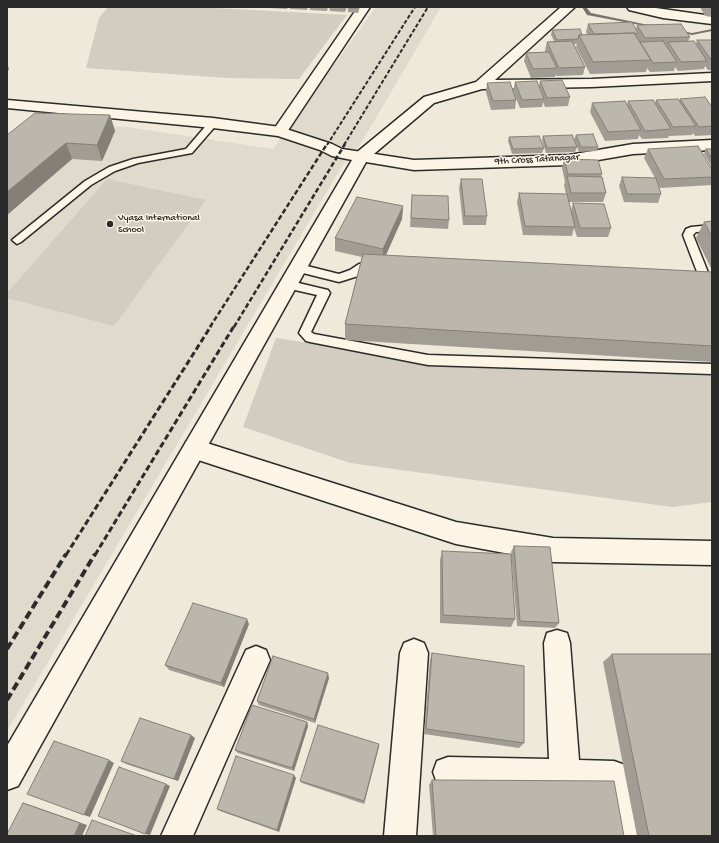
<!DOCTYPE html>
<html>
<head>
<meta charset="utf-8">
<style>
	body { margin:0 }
	#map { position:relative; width:719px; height:843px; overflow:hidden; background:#efe9da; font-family:"Gochi Hand",sans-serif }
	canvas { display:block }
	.frame { position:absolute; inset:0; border:8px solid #2b2b2b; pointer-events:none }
</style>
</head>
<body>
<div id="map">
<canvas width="719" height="843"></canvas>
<div class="frame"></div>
</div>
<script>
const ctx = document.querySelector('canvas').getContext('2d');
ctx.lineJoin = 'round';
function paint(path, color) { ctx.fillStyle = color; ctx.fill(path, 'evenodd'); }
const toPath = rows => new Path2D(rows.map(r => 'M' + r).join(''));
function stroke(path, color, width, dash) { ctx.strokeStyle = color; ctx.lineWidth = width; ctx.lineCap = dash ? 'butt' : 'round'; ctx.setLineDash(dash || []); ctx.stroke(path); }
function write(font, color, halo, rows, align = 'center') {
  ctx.font = font + ' "Gochi Hand",sans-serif'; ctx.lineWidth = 3; ctx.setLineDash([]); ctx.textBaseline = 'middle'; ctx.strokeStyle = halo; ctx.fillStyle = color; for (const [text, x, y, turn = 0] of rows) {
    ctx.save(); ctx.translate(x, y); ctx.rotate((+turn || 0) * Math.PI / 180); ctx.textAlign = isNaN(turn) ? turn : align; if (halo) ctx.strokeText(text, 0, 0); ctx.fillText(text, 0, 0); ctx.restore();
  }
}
paint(toPath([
	[376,7,441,7,360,145,342,166,7,731,7,145,40,123,127,127,273,149]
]), '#e0dacc');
paint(toPath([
	[108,7,197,7,347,15,299,79,227,78,86,68,99,18],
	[107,179,206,200,114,326,7,298,7,293],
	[276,338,474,368,712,375,712,502,672,507,350,463,243,427]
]), '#d2cdc0');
paint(toPath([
	[582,7,586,7,591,13,658,27,656,28,587,15,582,7],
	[712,29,712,31,692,35,676,31,678,30,692,33,712,29]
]), '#75736d');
const service = toPath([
	[213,120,218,123,192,153,138,163,115,171,91,185,21,242,17,244,12,240,85,181,109,167,133,159,186,149,210,121,213,120],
	[712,225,712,231,696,232,693,235,711,280,705,284,696,286,692,285,690,282,692,279,699,277,683,235,686,229,691,227,712,225],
	[377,263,382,267,381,270,362,272,358,276,339,282,295,271,294,268,299,264,339,274,350,270,359,264,377,263],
	[290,281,328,290,330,293,311,332,314,334,428,355,712,364,712,374,428,365,310,342,306,341,299,333,317,295,286,288,284,285,290,281]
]);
const minor = toPath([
	[358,7,370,7,285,135,275,135,272,132,358,7],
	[561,7,575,7,495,80,592,79,712,73,712,81,592,87,482,89,434,103,368,159,362,161,356,159,354,156,356,153,424,97,476,82,561,7],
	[627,7,649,7,712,16,712,24,663,18,629,10,627,7],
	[194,439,456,522,553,538,712,541,712,565,553,562,456,544,186,456,183,449,186,442,194,439],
	[557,630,567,633,570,643,579,760,614,761,625,765,629,776,642,836,610,836,602,791,448,787,437,783,433,772,437,761,448,757,549,759,544,643,547,633,557,630],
	[414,639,424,643,428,653,416,836,384,836,400,653,404,643,414,639],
	[256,646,266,650,270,660,193,836,161,836,246,650,256,646]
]);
const tertiary = toPath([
	[7,100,213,118,280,127,332,144,342,149,414,160,569,155,633,144,712,140,712,150,633,154,569,165,414,170,366,162,18,786,7,790,7,746,352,160,332,156,320,150,278,136,213,128,7,108,7,100]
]);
stroke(service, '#2b2b2b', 3);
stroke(minor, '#2b2b2b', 3);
stroke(tertiary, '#2b2b2b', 3);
paint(service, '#fcf5e5');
paint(minor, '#fcf5e5');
paint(tertiary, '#fcf5e5');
stroke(toPath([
	[327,145,415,7],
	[344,145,428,7]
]), '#2b2b2b', 2, [4, 2]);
stroke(toPath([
	[210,327,327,144],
	[234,327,345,144]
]), '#2b2b2b', 2.5, [5, 2.5]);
stroke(toPath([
	[66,555,211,326],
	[95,555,234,326]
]), '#2b2b2b', 3, [6, 3]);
stroke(toPath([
	[7,649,66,554],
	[7,700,95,554]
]), '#2b2b2b', 4, [8, 4]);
paint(toPath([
	[246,7,267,7,267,8],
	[269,7,288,7,287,9,269,8],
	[290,7,308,7,307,10,290,9],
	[310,7,328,7,327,11,310,10],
	[329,7,347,7,345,12,330,11],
	[348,7,360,7,358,13,348,12],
	[700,7,712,7,712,17,705,16],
	[588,24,636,29,637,25,690,37,688,41,696,44,697,40,712,40,712,70,708,70,705,66,704,69,678,71,675,67,674,71,650,72,647,68,646,72,590,74,576,47,577,44,574,44,585,67,583,75,556,76,555,74,555,77,531,78,524,61,526,53,545,52,545,50,547,42,554,41,551,35,552,30,582,35,587,34,586,32],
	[540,81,570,97,568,106,545,107,543,102,542,107,520,108,513,91,515,82,539,86],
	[487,83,516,100,515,109,491,110,486,92],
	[680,99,712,107,712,135,695,136,693,133,692,135,669,136,669,135,668,138,642,139,639,135,638,139,605,141,590,112,592,103,627,105,628,101,655,103,656,100,679,101],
	[110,115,115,131,102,161,72,159,7,215,7,135],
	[576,135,598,147,597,151,579,152,574,139],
	[543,136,577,147,575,152,546,153,542,140],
	[509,137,544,148,542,153,512,154,508,141],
	[648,149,712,169,712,185,660,188,657,181,661,194,658,203,624,202,619,186,622,177,655,178,644,158],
	[706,149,712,149,712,167,704,154],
	[564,159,602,174,601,177,606,193,603,202,569,202,571,211,573,203,611,228,608,237,577,237,574,228,572,236,523,235,517,202,519,193,566,194,564,185,565,182,562,168],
	[461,179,487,216,486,225,463,225,459,188],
	[412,195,449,220,448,229,410,227],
	[403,206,402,219,385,255,712,272,712,362,345,340,345,324,362,257,335,251,335,238],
	[712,221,712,270,696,238,704,222],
	[514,546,559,623,555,628,517,626,511,552],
	[442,551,515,619,511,627,440,623,440,560],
	[249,624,224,687,169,670,165,665],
	[432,653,524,743,519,748,424,734,430,660],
	[612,654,712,836,637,836,603,662],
	[329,678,315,723,259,705,257,701],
	[307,722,308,726,294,771,238,753,235,750],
	[195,738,178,781,126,764,121,761],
	[379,744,364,804,302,783,300,781],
	[296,778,279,832,220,811,217,809],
	[432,780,624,836,433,836,429,785]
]), '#a29d94');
paint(toPath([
	[7,63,9,69,7,73],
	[110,115,115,131,102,161,97,145],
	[66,143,72,159,7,215,7,192],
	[403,206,402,219,383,262,383,249],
	[247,619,249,624,224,687,221,683],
	[328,673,329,678,315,723,314,719],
	[307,722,308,726,294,771,292,768],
	[191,735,195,738,178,781,174,779],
	[379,744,379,747,364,804,364,801],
	[109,760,114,763,90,817,84,815],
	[294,775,296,778,279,832,277,830],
	[166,784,170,786,150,835,145,834],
	[23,803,30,805,87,825,82,836,74,836]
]), '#848078');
const building = toPath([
	[331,7,346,7,345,8,331,7],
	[348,7,359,7,358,8,348,8,348,7],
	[632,22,638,33,635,34,634,33,594,34,588,24,632,22],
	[681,24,690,37,645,38,637,25,681,24],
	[580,29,582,35,579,35,578,39,557,40,552,30,580,29],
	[634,33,651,60,593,62,579,35,634,33],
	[697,40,712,40,712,61,697,40],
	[572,41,585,67,559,68,547,42,572,41],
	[663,41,677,62,653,63,640,42,663,41],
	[694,41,707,61,681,62,668,42,694,41],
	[549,52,557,68,533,69,526,53,549,52],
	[562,80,570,97,547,98,540,81,562,80],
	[537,81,544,99,522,100,515,82,537,81],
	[510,82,516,100,493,101,487,83,510,82],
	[705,97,712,107,712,126,699,127,680,99,705,97],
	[678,99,696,126,673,127,656,100,678,99],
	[653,100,671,129,645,131,628,101,653,100],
	[625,101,641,130,608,132,592,103,625,101],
	[35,113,110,115,97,145,66,143,7,192,7,135,35,113],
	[593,134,598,147,581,147,576,135,593,134],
	[572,135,577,147,547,148,543,136,572,135],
	[539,136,544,148,513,149,509,137,539,136],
	[698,146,712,169,712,177,664,179,648,149,698,146],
	[706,149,712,149,712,159,706,149],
	[564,159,598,160,602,174,568,174,564,159],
	[567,176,602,177,606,193,571,193,567,176],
	[622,177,656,178,661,194,627,194,622,177],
	[461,179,482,179,487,216,465,216,461,179],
	[519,193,567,194,575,227,525,226,519,193],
	[412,195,448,196,449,220,411,218,412,195],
	[357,197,403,206,383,249,335,238,357,197],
	[573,203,604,204,611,228,580,228,573,203],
	[712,221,712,237,704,222,712,221],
	[363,254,712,272,712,346,345,324,363,254],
	[514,546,550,547,559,623,520,621,514,546],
	[442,551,511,554,515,619,443,615,442,551],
	[193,603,247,619,221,683,165,665,193,603],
	[432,653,524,666,524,743,426,729,432,653],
	[612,654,712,654,712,836,649,836,612,654],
	[273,656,328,673,314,719,257,701,273,656],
	[252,705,307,722,292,768,235,750,252,705],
	[140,718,191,735,174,779,121,761,140,718],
	[318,725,379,744,364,801,300,781,318,725],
	[54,741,109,760,84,815,27,794,54,741],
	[236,756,294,775,277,830,217,809,236,756],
	[119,767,166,784,145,834,98,816,119,767],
	[432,780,614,781,624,836,436,836,432,780],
	[23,803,80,823,74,836,7,836,7,834,23,803],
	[92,820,137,836,85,836,92,820]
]);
paint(building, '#bcb7ac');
stroke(building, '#848078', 1);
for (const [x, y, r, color] of [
	[110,224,4,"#2b2b2b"]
]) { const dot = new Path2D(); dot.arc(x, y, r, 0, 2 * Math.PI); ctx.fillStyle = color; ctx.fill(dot); stroke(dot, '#fcf5e5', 1.5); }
write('10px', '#2b2b2b', '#fcf5e5', [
	["9th Cross Tatanagar",537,160,-3]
]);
write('10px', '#2b2b2b', '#fcf5e5', [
	["Vyasa International",118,218],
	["School",118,230]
], 'left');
</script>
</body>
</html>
